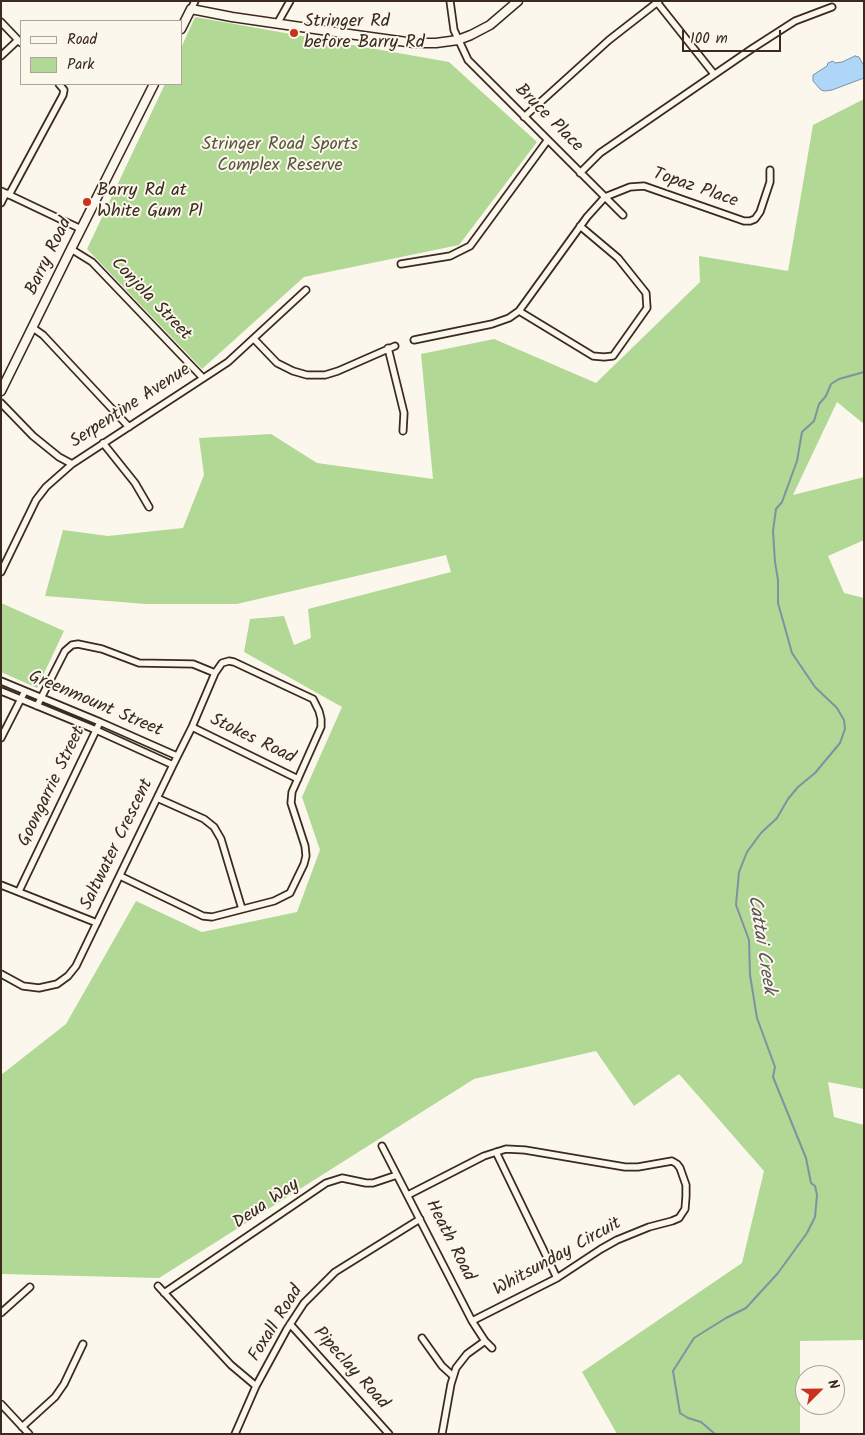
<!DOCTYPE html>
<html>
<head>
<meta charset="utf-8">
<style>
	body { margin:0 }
	#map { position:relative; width:865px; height:1435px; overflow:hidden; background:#fbf7ec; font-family:Kalam,sans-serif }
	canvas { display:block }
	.frame { position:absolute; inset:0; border:2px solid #3b2a1e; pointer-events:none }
	.legend { position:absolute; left:20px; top:20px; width:162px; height:65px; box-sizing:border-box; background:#fbf7ec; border:1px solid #aea59a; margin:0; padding:6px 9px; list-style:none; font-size:15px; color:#3b2a1e }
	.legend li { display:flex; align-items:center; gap:10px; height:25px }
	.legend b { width:25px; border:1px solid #aea59a }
	.north { position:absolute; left:795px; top:1365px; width:50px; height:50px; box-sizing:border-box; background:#fbf7ec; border:1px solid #aea59a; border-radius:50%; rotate:67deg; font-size:14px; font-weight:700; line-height:20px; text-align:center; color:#3b2a1e }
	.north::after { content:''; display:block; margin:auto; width:18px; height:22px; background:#c8321e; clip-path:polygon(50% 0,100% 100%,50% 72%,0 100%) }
	.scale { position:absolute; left:682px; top:30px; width:99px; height:22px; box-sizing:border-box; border:2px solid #3b2a1e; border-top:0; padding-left:6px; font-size:15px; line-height:18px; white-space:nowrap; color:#3b2a1e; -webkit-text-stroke:4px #fbf7ec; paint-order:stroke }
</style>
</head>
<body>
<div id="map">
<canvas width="865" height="1435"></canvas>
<div class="frame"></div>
<ul class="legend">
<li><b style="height:6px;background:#fbf7ec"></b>Road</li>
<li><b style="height:14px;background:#b1d894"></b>Park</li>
</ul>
<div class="north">N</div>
<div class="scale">100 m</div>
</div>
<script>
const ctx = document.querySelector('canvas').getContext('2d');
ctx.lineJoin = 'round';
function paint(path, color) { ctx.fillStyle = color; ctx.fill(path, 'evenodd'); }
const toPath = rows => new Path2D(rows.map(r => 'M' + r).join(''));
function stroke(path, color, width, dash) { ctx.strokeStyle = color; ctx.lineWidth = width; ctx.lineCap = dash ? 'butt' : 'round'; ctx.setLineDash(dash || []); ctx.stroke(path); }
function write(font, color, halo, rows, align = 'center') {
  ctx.font = font + ' Kalam,sans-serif'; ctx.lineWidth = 4; ctx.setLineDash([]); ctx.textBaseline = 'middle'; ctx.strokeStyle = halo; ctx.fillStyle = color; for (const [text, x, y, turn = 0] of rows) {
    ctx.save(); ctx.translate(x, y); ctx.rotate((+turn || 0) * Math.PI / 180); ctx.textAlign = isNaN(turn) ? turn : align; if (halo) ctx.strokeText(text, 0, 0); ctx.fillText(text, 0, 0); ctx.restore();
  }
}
paint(toPath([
	[195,17,449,62,537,142,459,245,304,277,202,369,87,249,165,84,181,84,181,48],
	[864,99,864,424,837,402,793,495,864,477,864,540,828,556,844,593,864,598,864,1089,828,1082,834,1117,864,1125,864,1340,800,1341,800,1434,617,1434,582,1372,742,1263,764,1171,679,1074,634,1106,596,1051,474,1079,159,1278,1,1274,1,1075,66,1024,136,901,202,932,297,912,320,850,302,797,342,707,244,652,250,619,284,616,294,645,311,638,308,609,451,572,446,555,237,604,146,604,45,596,63,530,108,536,183,528,204,475,199,438,271,434,317,463,433,479,421,354,494,339,596,383,700,282,699,256,788,271,813,125],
	[1,603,64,631,37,688,1,672]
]), '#b1d894');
const water = toPath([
	[855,56,859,57,864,66,864,78,832,90,825,91,821,90,813,81,813,75,827,66,828,63,833,61,835,63,842,62,855,56]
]);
paint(water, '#aed6f8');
stroke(water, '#8091a1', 1);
stroke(toPath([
	[715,1434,701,1422,688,1418,680,1413,673,1371,694,1338,726,1318,746,1308,778,1273,807,1233,815,1217,817,1195,815,1186,811,1183,806,1158,773,1077,775,1067,757,1018,750,975,749,940,736,905,739,872,747,852,761,833,777,818,788,799,798,787,815,773,840,743,845,729,844,720,837,708,815,687,792,653,778,603,778,580,775,562,773,531,776,509,782,502,797,461,802,432,814,421,819,404,826,396,831,384,839,379,864,372]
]), '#8091a1', 2);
const street = toPath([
	[450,1,454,30,468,60,623,215],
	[656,1,714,74],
	[191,9,195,1],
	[1,22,21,43],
	[277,24,290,1],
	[1,56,18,40],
	[524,117,609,40,659,1],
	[580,173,600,153,753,48,795,21,832,7],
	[1,191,81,229],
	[9,195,63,95,64,90,59,84],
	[1,203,6,193],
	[71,249,92,262,203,378],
	[401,264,450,256,470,246,547,141],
	[519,311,593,356,604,357,613,356,647,308,646,293,618,258,580,226],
	[33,328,43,335,129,427],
	[254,339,277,363,293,371,307,375,325,375,338,371,395,346],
	[414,340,492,324,509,318,519,311,587,217,605,197,630,187,644,186,744,221,750,221,755,219,760,212,770,182,770,170],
	[388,348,404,413,403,431],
	[1,403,33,436,59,457,72,464],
	[103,443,135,483,149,507],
	[1,572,36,500,46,487,72,464,228,362,306,290],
	[1,681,100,722,177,756],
	[1,691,96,730,173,765],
	[37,706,65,651,72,645,78,644,102,649,139,663,193,664,215,673],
	[192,727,298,779],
	[1,738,25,691],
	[157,798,204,819,214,827,221,839,242,909],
	[1,885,97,923],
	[19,891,100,722],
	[1,974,23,986,39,988,57,984,68,976,76,966,173,765,192,727,215,673,222,663,229,661,234,662,313,699,319,711,321,719,321,727,292,792,291,803,305,846,306,856,304,864,290,893,274,901,212,917,203,916,120,876],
	[382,1146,472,1321,485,1341,492,1348],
	[496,1152,557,1278],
	[408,1195,484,1156,506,1149,525,1150,625,1167,638,1167,672,1161,677,1164,680,1168,686,1185,686,1196,685,1209,679,1218,672,1221,649,1227,617,1240,601,1249,557,1278,472,1321],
	[158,1286,231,1365,256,1386],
	[164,1293,326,1183,342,1178,366,1183,373,1183,397,1175],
	[1,1313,30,1287],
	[290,1324,389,1434],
	[422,1338,442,1366,453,1376],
	[1,1404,29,1434],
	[22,1427,55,1397,64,1384,83,1344],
	[235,1434,256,1386,287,1329,304,1303,335,1272,420,1219],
	[442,1434,451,1384,456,1368,467,1354,485,1341]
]);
const secondary = toPath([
	[181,29,191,9,232,17,356,35,414,43,436,43,458,40,471,35,490,25,518,1],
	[1,391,71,249,154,84]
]);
stroke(street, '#3b2a1e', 9);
stroke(secondary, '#3b2a1e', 11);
stroke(street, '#fbf7ec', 5.5);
stroke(secondary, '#fbf7ec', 8);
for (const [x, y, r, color] of [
	[294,33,5,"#c8321e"],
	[87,202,5,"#c8321e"]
]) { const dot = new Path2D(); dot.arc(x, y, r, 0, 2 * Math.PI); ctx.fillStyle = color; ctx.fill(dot); stroke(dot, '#fbf7ec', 2); }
write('18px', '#3b2a1e', '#fbf7ec', [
	["Stringer Rd",304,23],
	["before Barry Rd",304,44],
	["Barry Rd at",97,192],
	["White Gum Pl",97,213]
], 'left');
write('18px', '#3b2a1e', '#fbf7ec', [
	["Bruce Place",548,119,45],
	["Topaz Place",695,189,19],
	["Barry Road",50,257,-64],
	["Conjola Street",150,300,46],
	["Serpentine Avenue",131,407,-33],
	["Greenmount Street",95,705,23],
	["Stokes Road",252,740,26],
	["Goongarrie Street",53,787,-64],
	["Saltwater Crescent",118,845,-64],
	["Deua Way",267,1205,-34],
	["Heath Road",449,1241,63],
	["Whitsunday Circuit",558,1258,-29],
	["Foxall Road",277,1324,-58],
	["Pipeclay Road",350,1369,48]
]);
write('18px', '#58563c', '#fbf7ec', [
	["Stringer Road Sports",280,146],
	["Complex Reserve",280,167]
]);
write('italic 19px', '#585554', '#fbf7ec', [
	["Cattai Creek",760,945,81]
]);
</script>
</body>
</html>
